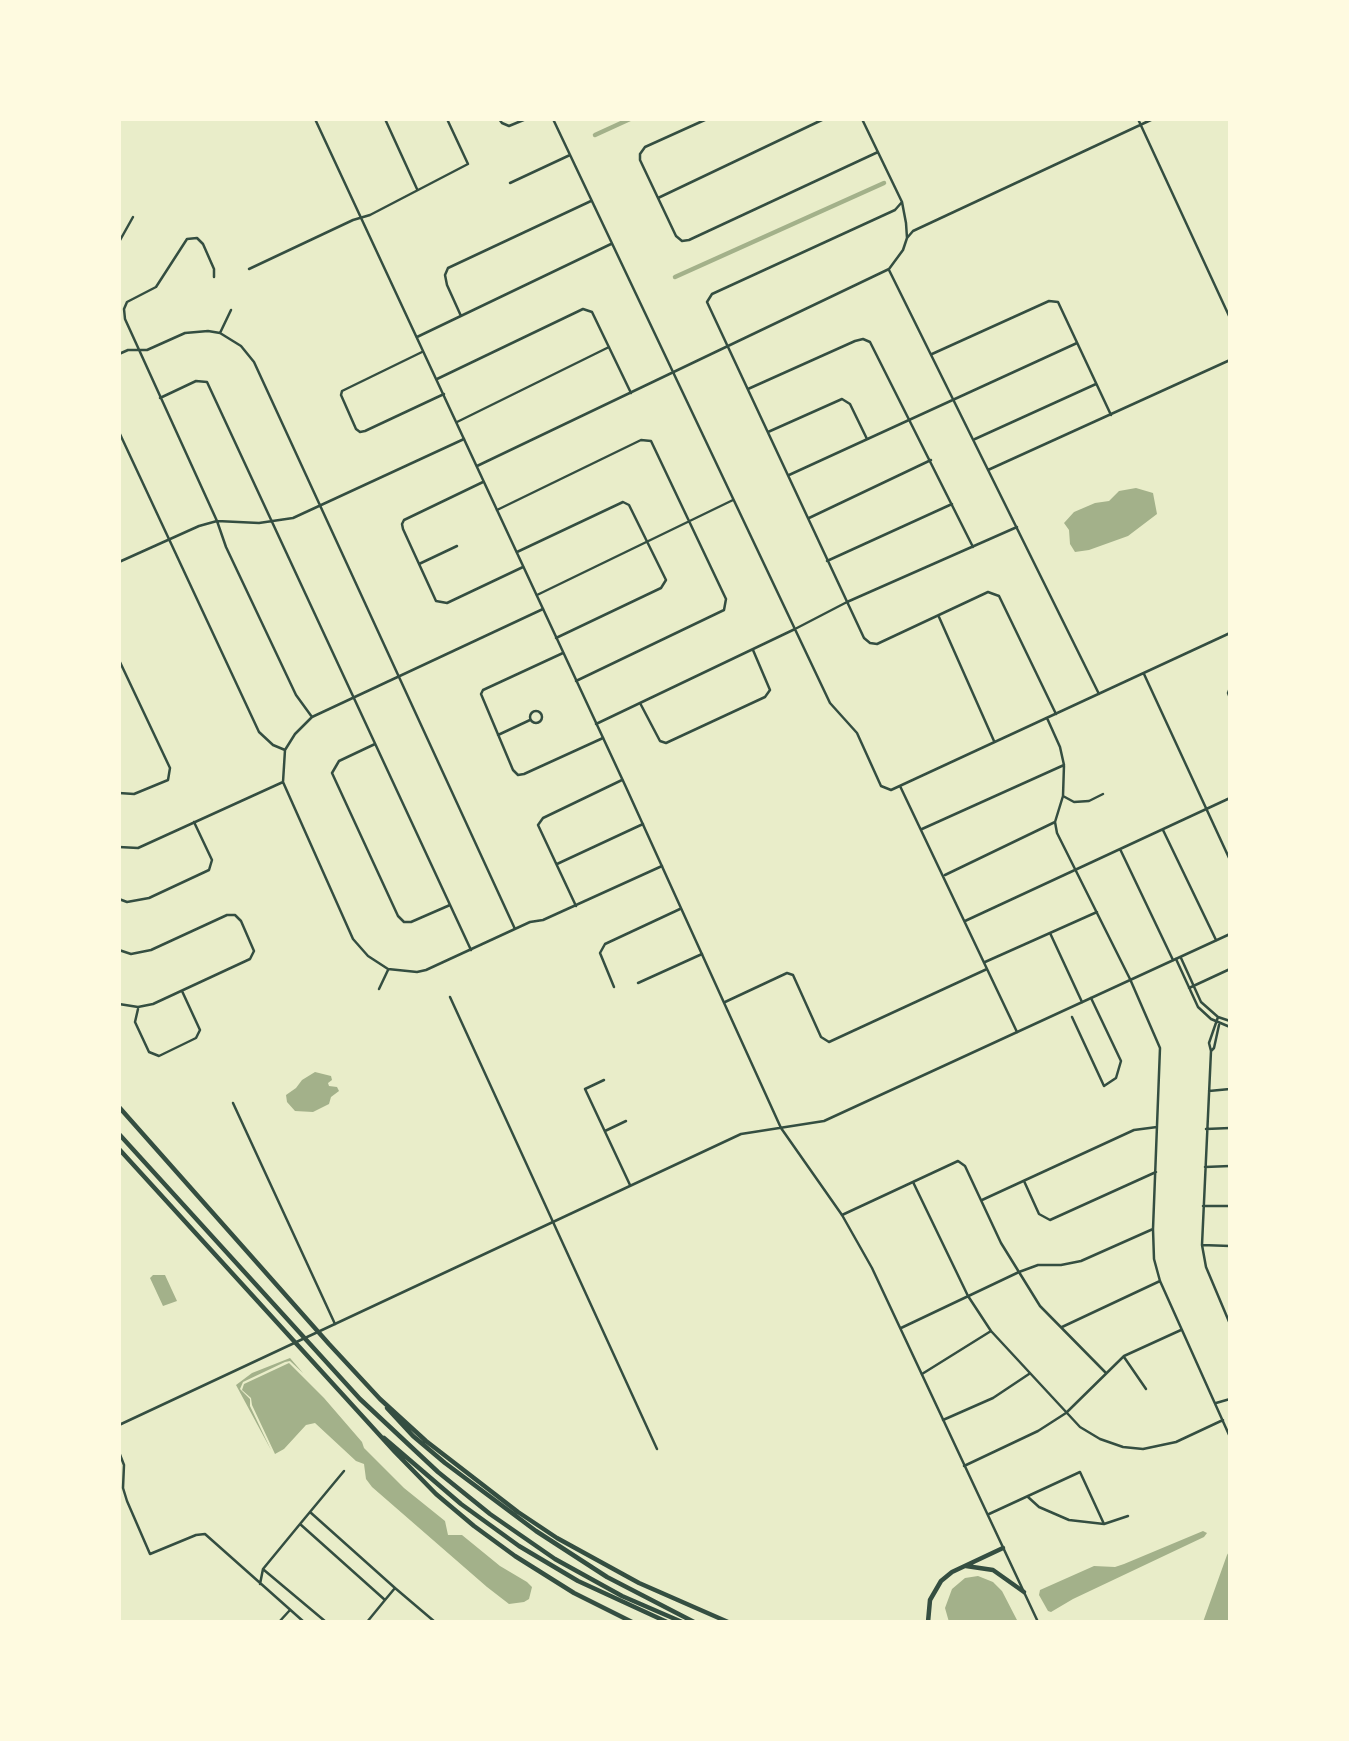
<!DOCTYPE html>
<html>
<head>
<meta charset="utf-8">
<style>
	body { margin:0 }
	#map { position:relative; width:1349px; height:1741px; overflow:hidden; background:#e9edc9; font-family:Raleway,sans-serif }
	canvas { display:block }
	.frame { position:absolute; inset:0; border:121px solid #fefae0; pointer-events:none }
</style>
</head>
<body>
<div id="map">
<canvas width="1349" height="1741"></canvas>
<div class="frame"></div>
</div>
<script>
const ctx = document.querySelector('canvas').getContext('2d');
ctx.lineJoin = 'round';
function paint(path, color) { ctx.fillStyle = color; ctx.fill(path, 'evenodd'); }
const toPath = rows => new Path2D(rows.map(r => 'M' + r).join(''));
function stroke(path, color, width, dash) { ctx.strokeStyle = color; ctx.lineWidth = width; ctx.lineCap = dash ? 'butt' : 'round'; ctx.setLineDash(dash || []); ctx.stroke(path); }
paint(toPath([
	[1136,488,1153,493,1157,514,1128,536,1089,550,1075,552,1070,544,1069,530,1064,523,1074,512,1095,503,1109,501,1119,491],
	[315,1072,331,1076,332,1080,328,1083,329,1086,337,1087,339,1091,331,1097,329,1104,313,1112,295,1111,287,1102,286,1095,296,1088,302,1080],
	[153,1275,165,1275,177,1301,163,1306,150,1278],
	[290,1358,303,1373,290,1361,285,1362,243,1382,240,1389,250,1399,250,1406,271,1450,236,1385,252,1373],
	[289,1363,324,1398,362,1442,364,1448,404,1488,445,1521,448,1535,462,1535,500,1566,527,1582,532,1587,529,1599,524,1602,509,1604,487,1587,372,1487,366,1479,364,1464,356,1461,315,1423,306,1425,284,1449,275,1454,252,1405,251,1398,242,1390,244,1384],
	[1203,1531,1207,1533,1204,1537,1073,1599,1051,1612,1048,1611,1039,1595,1040,1590,1094,1566,1115,1567,1124,1564],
	[1230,1550,1230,1622,1203,1622,1227,1555],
	[978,1576,993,1582,1002,1591,1018,1622,949,1622,945,1608,952,1589,965,1578]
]), '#a3b18a');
stroke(toPath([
	[595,135,630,119],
	[675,277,884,183]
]), '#a3b18a', 4.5);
stroke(toPath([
	[385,119,417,189],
	[499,119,502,123,509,126,526,119],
	[553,119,830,703,857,733,881,786,891,790,1230,633],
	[707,119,645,147,640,154,640,160,676,236,682,241,689,240,878,152],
	[1138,119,1230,318],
	[510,183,570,155],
	[658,198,824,119],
	[902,202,895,210,712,294,707,302,864,638,870,643,877,644,988,592,999,596,1056,714],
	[907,238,913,231,1153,119],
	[119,242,133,217],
	[249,269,353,220,370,215,468,164,447,119],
	[889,270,1099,694],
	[214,277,214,269,203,244,197,238,187,239,156,287,127,302,124,309,125,319,217,521,226,547,296,695,312,717],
	[461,316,447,285,445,275,448,268,591,201],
	[220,333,231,310],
	[417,337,611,244],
	[422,352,342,391,341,395,356,429,360,432,365,431,444,394],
	[119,354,128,350,147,350,185,333,208,331,220,333,241,346,254,362,515,929],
	[932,354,1049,301,1058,302,1111,415],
	[437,379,583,309,592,312,631,393],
	[748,389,855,341,863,339,870,342,973,547],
	[160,398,196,381,207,382,471,950],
	[457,422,609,347],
	[119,432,259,732,273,745,285,750],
	[768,432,842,399,850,404,867,439],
	[975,439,1096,384],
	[477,466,889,269,903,250,907,238,906,223,902,202,862,119],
	[988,470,1230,360],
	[789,475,1077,343],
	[483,482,404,520,402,524,403,529,436,601,447,603,523,567],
	[497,510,641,440,651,441,726,599,724,610,576,681],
	[809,518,931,460],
	[517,552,623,502,629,505,666,580,661,588,556,638],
	[827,561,952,504],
	[119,562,199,526,217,521,259,523,293,518,464,439],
	[419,564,457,546],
	[537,595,733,500],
	[543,609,312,717,295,734,285,750,283,782,353,939,368,956,388,969,417,972,426,970,530,922,543,920,662,866],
	[939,617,994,741],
	[563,653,483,690,481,694,513,770,518,775,524,774,603,738],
	[119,660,170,768,168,780,134,794,119,793],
	[1144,674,1230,860],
	[1230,688,1228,693,1230,698],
	[640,703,660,741,666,743,765,697,770,690,753,650],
	'530 717a6 6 0 1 1 12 0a6 6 0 1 1-12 0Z',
	[1047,718,1060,747,1064,765,1063,796,1055,822,1057,833,1130,979,1160,1048,1153,1229,1154,1259,1160,1281,1230,1437],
	[596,724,795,629,847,602,1017,527],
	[498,735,530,720],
	[375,744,339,761,332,773,398,916,404,922,411,922,450,905],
	[900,786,1017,1032],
	[1063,796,1074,802,1089,801,1103,794],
	[922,829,1064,765],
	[1163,830,1216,940],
	[119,847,138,848,283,782],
	[1120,849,1173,960],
	[557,864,643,824],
	[945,875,1055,822],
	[119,899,127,902,149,898,209,870,212,860,194,822],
	[576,906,538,825,543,818,622,780],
	[965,921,1230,798],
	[1050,933,1082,1002],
	[119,950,131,954,151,950,227,915,235,915,241,921,254,951,250,959,153,1004,138,1007,119,1004],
	[1181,958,1201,1002,1218,1017,1230,1021],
	[1176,959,1198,1007,1211,1019,1230,1027],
	[985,962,1097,912],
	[638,983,702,954],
	[614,987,600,953,605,944,680,909],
	[1189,988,1230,969],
	[379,989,388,970],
	[450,997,657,1449],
	[725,1002,787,973,793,975,821,1037,829,1042,987,969],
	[138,1009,135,1022,149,1052,159,1056,196,1038,200,1030,182,991],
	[1072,1017,1104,1086,1116,1078,1121,1061,1091,998],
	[1218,1017,1209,1043,1211,1051,1202,1245,1206,1267,1230,1324],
	[1211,1051,1214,1048,1219,1025],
	[604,1080,585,1089,630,1185],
	[1209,1091,1230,1089],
	[233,1103,335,1324],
	[1206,1129,1230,1128],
	[605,1131,626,1121],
	[1205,1167,1230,1166],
	[1024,1181,1039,1214,1050,1220,1156,1172],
	[913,1182,968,1296,991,1331,1080,1427,1100,1439,1123,1447,1143,1449,1176,1442,1223,1420],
	[982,1200,1134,1130,1157,1127],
	[1203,1206,1230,1206],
	[842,1215,958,1161,965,1166,1001,1243,1040,1306,1106,1373],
	[1202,1245,1230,1246],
	[1062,1327,1160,1281],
	[901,1328,1019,1272,1038,1265,1061,1265,1081,1261,1153,1229],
	[1124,1357,1146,1389],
	[922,1374,991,1331],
	[1216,1403,1230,1399],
	[943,1420,993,1398,1029,1374],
	[119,1452,124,1465,123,1488,127,1501,150,1554,196,1535,205,1534,304,1622],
	[964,1466,1038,1431,1066,1413,1124,1356,1181,1330],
	[1028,1497,1039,1507,1069,1520,1104,1524,1128,1516],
	[310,1512,395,1588,385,1600],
	[989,1514,1080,1472,1104,1524],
	[300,1524,344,1471],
	[264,1570,326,1622],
	[260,1584,263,1569,300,1524,385,1600,367,1622],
	[395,1588,435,1622],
	[279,1622,290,1610]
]), '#344e41', 2.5);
stroke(toPath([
	[315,119,625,785,781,1128,842,1215,872,1268,1038,1622],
	[119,1425,741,1134,824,1121,1230,934]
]), '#344e41', 2.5);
stroke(toPath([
	[119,1107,329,1344,380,1399,426,1441,518,1512,557,1538,639,1583,728,1622],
	[119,1134,360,1399,438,1472,490,1514,555,1559,622,1596,682,1622],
	[119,1149,395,1452,436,1494,474,1526,515,1556,574,1593,632,1622],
	[387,1408,413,1436,445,1463,536,1531,607,1577,694,1622],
	[384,1438,461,1504,519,1546,578,1581,667,1622],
	[966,1566,993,1570,1024,1592],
	[928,1622,930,1600,941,1581,952,1572,1003,1548]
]), '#344e41', 4.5);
</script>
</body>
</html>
